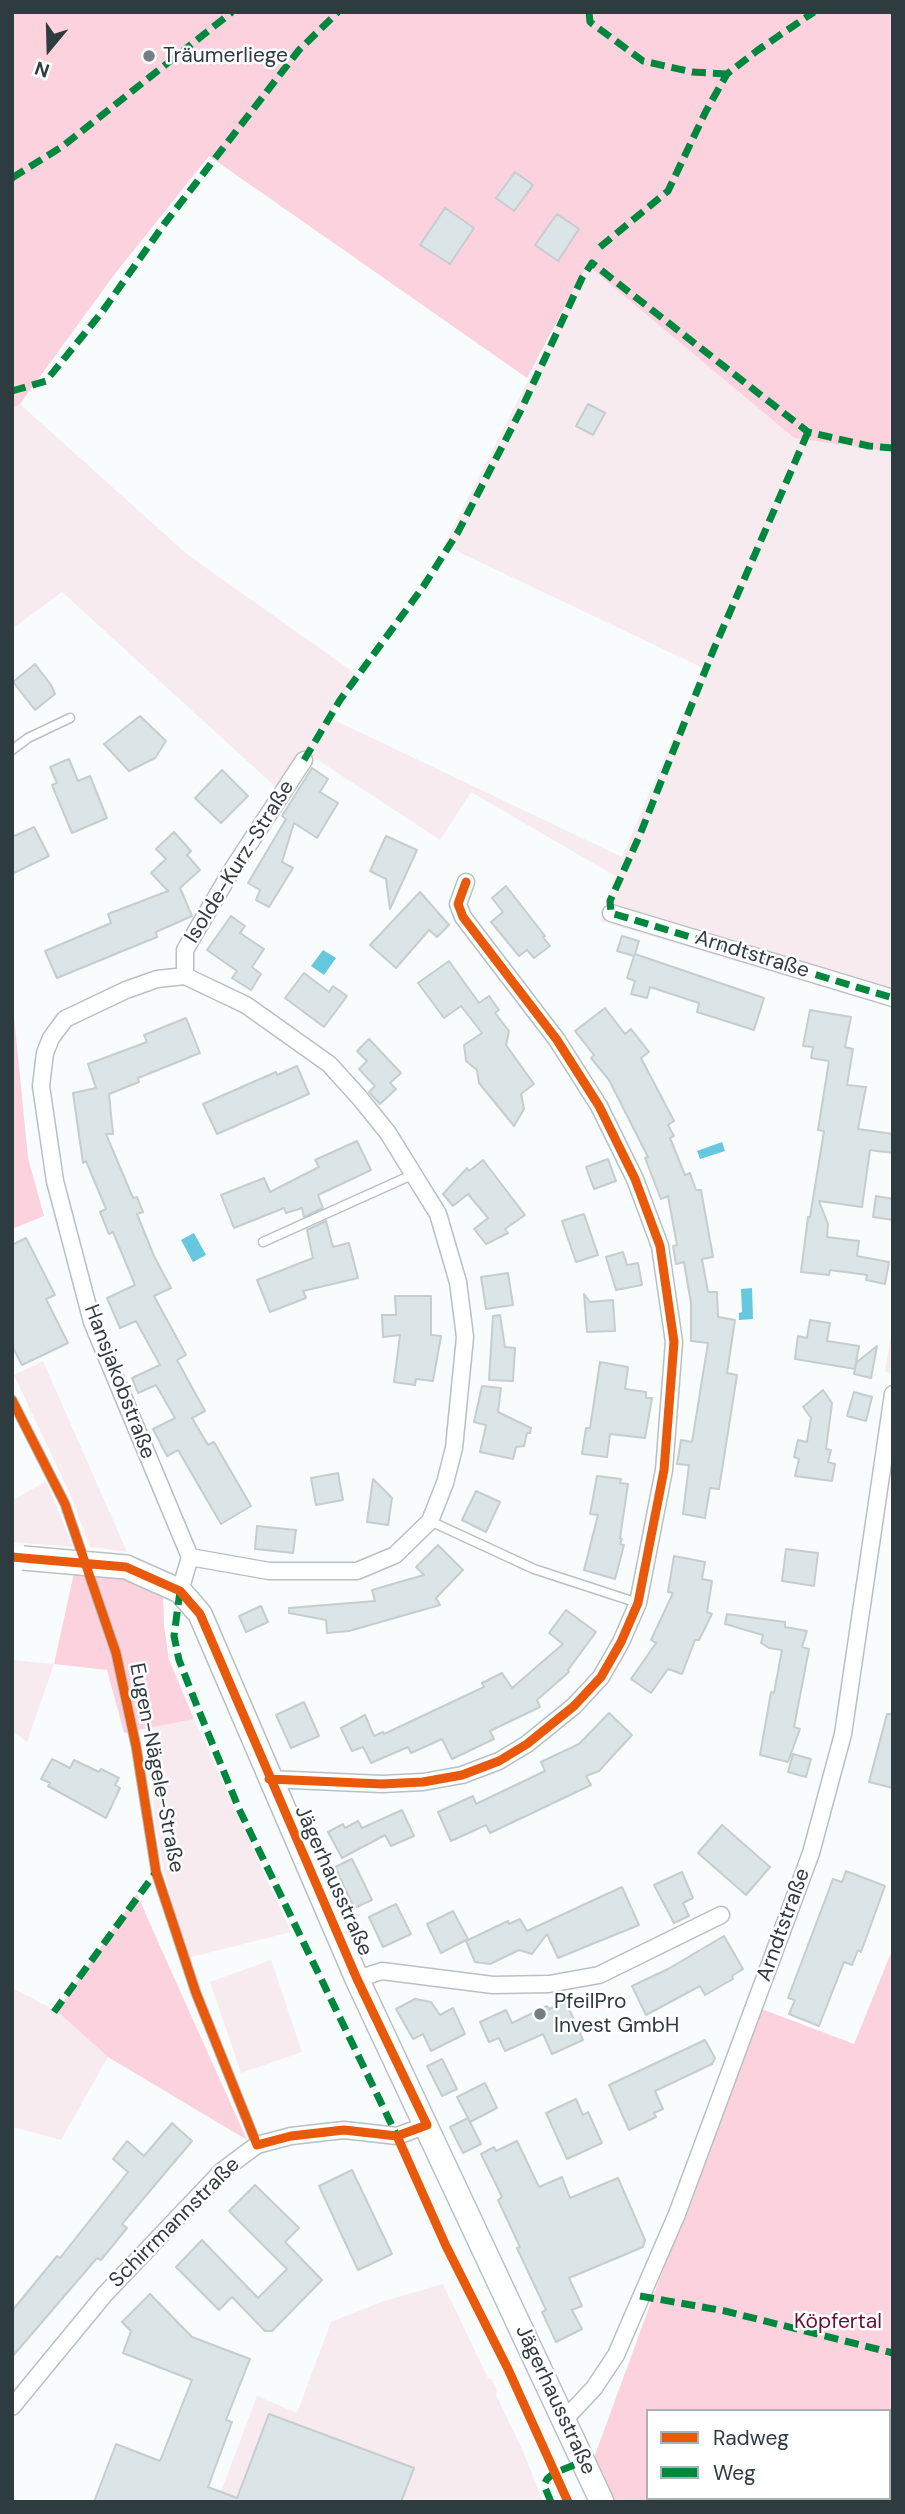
<!DOCTYPE html>
<html>
<head>
<meta charset="utf-8">
<style>
	body { margin:0 }
	#map { position:relative; width:905px; height:2514px; overflow:hidden; background:#f8fcfd; font-family:"DM Sans",sans-serif }
	canvas { display:block }
	.frame { position:absolute; inset:0; border:14px solid #2e3b3f; pointer-events:none }
	.legend { position:absolute; left:646px; top:2409px; width:245px; height:91px; box-sizing:border-box; background:#fff; border:2px solid #abb1b2; margin:0; padding:9px 12px; list-style:none; font-size:21px; color:#2e3b3f }
	.legend li { display:flex; align-items:center; gap:14px; height:35px }
	.legend b { width:35px; border:2px solid #abb1b2 }
	.north { position:absolute; left:14px; top:14px; width:70px; height:70px; -webkit-text-stroke:5px #fff; paint-order:stroke; rotate:199deg; font-size:19px; font-weight:700; line-height:28px; text-align:center; color:#2e3b3f }
	.north::after { content:''; display:block; margin:auto; width:24px; height:32px; background:#2e3b3f; clip-path:polygon(50% 0,100% 100%,50% 72%,0 100%) }
</style>
</head>
<body>
<div id="map">
<canvas width="905" height="2514"></canvas>
<div class="frame"></div>
<ul class="legend">
<li><b style="height:9px;background:#e8590c"></b>Radweg</li>
<li><b style="height:9px;background:#00873e"></b>Weg</li>
</ul>
<div class="north">N</div>
</div>
<script>
const ctx = document.querySelector('canvas').getContext('2d');
ctx.lineJoin = 'round';
function paint(path, color) { ctx.fillStyle = color; ctx.fill(path, 'evenodd'); }
const toPath = rows => new Path2D(rows.map(r => 'M' + r).join(''));
function stroke(path, color, width, dash) { ctx.strokeStyle = color; ctx.lineWidth = width; ctx.lineCap = dash ? 'butt' : 'round'; ctx.setLineDash(dash || []); ctx.stroke(path); }
function write(font, color, halo, rows, align = 'center') {
  ctx.font = font + ' "DM Sans",sans-serif'; ctx.lineWidth = 5; ctx.setLineDash([]); ctx.textBaseline = 'middle'; ctx.strokeStyle = halo; ctx.fillStyle = color; for (const [text, x, y, turn = 0] of rows) {
    ctx.save(); ctx.translate(x, y); ctx.rotate((+turn || 0) * Math.PI / 180); ctx.textAlign = isNaN(turn) ? turn : align; if (halo) ctx.strokeText(text, 0, 0); ctx.fillText(text, 0, 0); ctx.restore();
  }
}
paint(toPath([
	[587,265,794,438,893,452,893,1008,600,921,615,876,471,792,440,840,304,751,279,790,62,592,12,629,12,409,20,404,188,555,356,674,328,717,622,857,703,668,444,545],
	[893,1324,893,1375,885,1371],
	[43,1361,127,1552,90,1547,70,1494,14,1375],
	[46,1481,73,1547,12,1542,12,1501],
	[12,1660,54,1664,27,1742,12,1731],
	[194,1719,291,1932,187,1958,165,1875,155,1819,146,1728],
	[271,1960,302,2052,241,2073,210,1982],
	[12,1988,57,2011,108,2057,61,2140,12,2127],
	[443,2284,488,2378,492,2380,497,2391,496,2395,523,2451,543,2502,217,2502,257,2396,297,2413,331,2322,381,2302]
]), '#f7ebef');
paint(toPath([
	[12,12,893,12,893,452,794,438,587,265,527,378,209,156,114,275,20,404,12,409],
	[12,996,28,1158,44,1216,12,1229],
	[74,1573,119,1574,163,1592,164,1626,169,1660,194,1719,124,1733,107,1670,54,1664],
	[137,1894,163,1953,247,2140,108,2057,57,2011],
	[893,1948,893,2502,603,2502,588,2474,759,2008,854,2044],
	[648,2411,889,2411,889,2498,648,2498]
]), '#fbd2de');
paint(toPath([
	[323,950,336,958,324,975,311,966],
	[722,1142,725,1151,700,1159,697,1151],
	[194,1233,206,1255,193,1262,181,1240],
	[752,1288,753,1319,739,1320,739,1313,742,1312,741,1289]
]), '#66c8de');
const building = toPath([
	[515,172,533,185,514,211,496,198,515,172],
	[445,208,474,228,450,264,420,245,445,208],
	[557,214,579,229,558,261,535,245,557,214],
	[588,404,605,413,593,435,576,426,588,404],
	[35,664,51,685,55,694,35,710,13,682,35,664],
	[140,716,166,741,155,758,129,771,104,744,140,716],
	[69,759,78,781,90,776,107,818,72,833,52,785,57,783,50,767,69,759],
	[312,768,328,779,320,792,338,803,317,838,294,823,282,862,293,868,269,907,256,900,260,890,248,883,286,819,282,816,312,768],
	[222,770,248,796,221,823,195,798,222,770],
	[34,827,49,856,12,874,12,837,34,827],
	[174,832,191,851,187,855,200,870,180,888,192,916,156,932,157,937,57,978,45,951,111,923,108,914,168,891,151,873,166,859,156,849,174,832],
	[386,836,417,850,390,909,386,879,370,871,386,836],
	[506,886,545,936,543,937,550,946,534,958,527,950,519,956,491,922,503,912,492,898,506,886],
	[420,892,449,925,437,937,429,930,396,968,370,945,420,892],
	[231,916,245,926,240,933,264,949,252,967,261,974,251,990,232,978,237,971,207,950,231,916],
	[622,936,639,941,635,954,764,998,754,1030,697,1012,699,1003,650,987,647,998,631,994,635,981,627,978,634,956,617,951,622,936],
	[449,961,479,1003,489,996,499,1010,495,1013,509,1031,506,1045,534,1084,521,1094,524,1109,514,1126,479,1083,477,1070,466,1061,464,1045,482,1033,461,1006,444,1018,418,983,449,961],
	[304,973,329,992,333,986,347,996,324,1027,285,998,304,973],
	[605,1008,625,1034,631,1029,649,1052,641,1058,674,1121,668,1125,674,1136,670,1138,685,1175,690,1173,696,1190,701,1190,713,1257,702,1259,708,1292,717,1292,718,1317,735,1320,727,1373,737,1375,719,1489,710,1488,705,1518,683,1514,689,1465,677,1464,681,1440,692,1442,708,1343,691,1341,691,1303,684,1262,676,1264,673,1246,677,1245,668,1196,661,1199,645,1158,648,1157,609,1080,591,1058,594,1055,575,1031,605,1008],
	[810,1010,851,1017,845,1047,853,1049,847,1085,866,1087,858,1129,893,1134,893,1153,870,1150,862,1207,819,1201,828,1224,827,1237,859,1241,857,1256,889,1262,885,1284,866,1280,867,1275,830,1270,829,1275,801,1272,808,1217,810,1217,824,1131,818,1130,829,1061,811,1058,813,1047,803,1046,810,1010],
	[186,1018,200,1053,138,1078,139,1082,109,1094,113,1134,106,1134,133,1198,137,1197,143,1212,137,1214,154,1256,171,1288,154,1296,186,1355,177,1360,205,1411,192,1418,208,1445,214,1442,251,1506,221,1524,178,1450,167,1456,153,1429,175,1418,156,1385,138,1393,132,1378,160,1365,136,1321,120,1328,107,1298,135,1285,113,1232,109,1234,100,1212,106,1209,86,1161,83,1163,73,1093,96,1088,88,1064,147,1042,144,1035,186,1018],
	[369,1039,401,1073,390,1083,396,1089,380,1104,369,1092,375,1086,359,1069,367,1061,357,1051,369,1039],
	[297,1066,309,1094,217,1134,203,1104,276,1072,277,1075,297,1066],
	[357,1141,371,1170,318,1195,323,1208,304,1217,302,1208,286,1213,284,1208,234,1228,221,1195,264,1178,270,1192,319,1167,315,1160,357,1141],
	[608,1159,616,1181,594,1189,586,1167,608,1159],
	[483,1160,525,1215,505,1229,508,1233,486,1244,474,1229,488,1218,468,1194,453,1206,443,1194,467,1168,469,1171,483,1160],
	[876,1196,893,1199,893,1220,873,1217,876,1196],
	[584,1214,598,1255,576,1262,562,1221,584,1214],
	[326,1221,333,1247,349,1243,358,1278,303,1291,306,1298,270,1312,257,1280,313,1258,307,1230,326,1221],
	[26,1238,55,1295,46,1299,68,1343,22,1365,12,1346,12,1245,26,1238],
	[623,1252,627,1265,638,1263,642,1285,616,1290,606,1257,623,1252],
	[508,1273,513,1305,486,1309,481,1277,508,1273],
	[584,1294,590,1302,613,1300,615,1331,587,1332,584,1294],
	[395,1296,431,1296,431,1335,441,1336,433,1381,416,1379,415,1385,394,1382,400,1335,383,1337,382,1315,396,1315,395,1296],
	[500,1315,505,1347,515,1348,513,1381,489,1380,493,1316,500,1315],
	[810,1320,830,1323,827,1341,859,1346,855,1368,857,1362,877,1346,871,1378,854,1374,855,1369,795,1359,798,1336,807,1338,810,1320],
	[600,1362,628,1367,625,1389,646,1392,646,1398,652,1398,645,1438,610,1434,607,1457,582,1454,586,1428,590,1428,600,1362],
	[482,1386,501,1388,498,1412,531,1428,530,1433,527,1433,524,1446,516,1447,513,1459,480,1452,486,1425,474,1422,482,1386],
	[823,1390,832,1403,826,1449,831,1450,828,1462,835,1464,832,1481,795,1476,799,1459,794,1457,798,1440,807,1442,811,1418,803,1407,823,1390],
	[854,1392,872,1397,866,1421,847,1416,854,1392],
	[338,1473,343,1500,316,1505,311,1478,338,1473],
	[597,1476,621,1479,620,1483,628,1484,620,1538,622,1539,620,1544,624,1545,615,1579,584,1570,598,1515,590,1514,597,1476],
	[373,1479,392,1498,388,1525,367,1522,373,1479],
	[476,1491,500,1502,486,1532,462,1520,476,1491],
	[257,1526,296,1530,293,1553,255,1549,257,1526],
	[438,1545,463,1570,436,1598,440,1605,349,1631,327,1633,326,1620,289,1613,289,1608,375,1601,372,1590,424,1575,416,1567,438,1545],
	[786,1549,818,1553,814,1586,782,1581,786,1549],
	[674,1556,705,1562,702,1579,712,1581,707,1612,712,1614,699,1640,695,1640,682,1674,668,1669,651,1693,631,1679,656,1643,651,1640,673,1593,668,1592,674,1556],
	[261,1606,268,1622,246,1632,239,1616,261,1606],
	[566,1610,596,1632,568,1670,569,1672,537,1700,540,1707,490,1731,494,1739,452,1759,442,1739,411,1753,408,1747,371,1763,363,1747,352,1751,341,1728,365,1715,374,1736,383,1732,384,1734,484,1687,482,1683,502,1673,512,1688,563,1644,549,1633,566,1610],
	[727,1614,785,1622,785,1627,807,1631,802,1647,809,1649,794,1727,800,1729,788,1762,760,1755,771,1692,774,1693,782,1650,769,1648,761,1643,763,1635,725,1624,727,1614],
	[304,1702,319,1736,291,1748,276,1715,304,1702],
	[609,1713,632,1735,599,1771,586,1776,591,1785,490,1833,486,1825,451,1841,438,1812,473,1796,476,1804,545,1771,541,1762,579,1744,609,1713],
	[887,1714,893,1714,893,1788,869,1782,887,1714],
	[793,1754,811,1759,806,1777,788,1772,793,1754],
	[52,1759,70,1768,74,1760,99,1772,101,1769,119,1778,115,1785,120,1788,106,1818,48,1786,50,1783,41,1779,52,1759],
	[402,1810,414,1836,391,1846,385,1835,342,1858,328,1832,343,1824,345,1828,358,1821,362,1828,402,1810],
	[722,1825,770,1867,746,1895,698,1853,722,1825],
	[352,1859,372,1900,354,1908,335,1867,352,1859],
	[846,1871,885,1886,861,1952,858,1950,852,1965,844,1962,819,2026,789,2014,795,2000,788,1998,833,1879,842,1882,846,1871],
	[682,1872,693,1898,683,1903,689,1916,674,1923,654,1885,682,1872],
	[622,1887,639,1925,558,1958,547,1934,532,1954,519,1950,490,1964,475,1962,466,1941,508,1921,509,1924,520,1919,527,1931,622,1887],
	[396,1904,411,1934,383,1947,369,1917,396,1904],
	[453,1911,468,1939,441,1953,427,1924,453,1911],
	[724,1936,743,1969,732,1976,733,1979,705,1995,700,1986,646,2015,632,1986,668,1969,724,1936],
	[415,1999,431,2002,440,2015,453,2008,465,2034,431,2051,423,2034,413,2039,396,2009,415,1999],
	[566,2002,583,2040,552,2054,543,2034,505,2051,499,2038,489,2042,480,2022,506,2010,512,2023,547,2006,549,2009,566,2002],
	[705,2040,715,2058,712,2064,655,2091,663,2109,654,2113,656,2117,629,2130,609,2085,705,2040],
	[442,2059,457,2089,442,2096,427,2066,442,2059],
	[485,2083,497,2108,470,2122,457,2097,485,2083],
	[576,2099,583,2115,588,2112,602,2143,567,2159,546,2113,576,2099],
	[468,2118,481,2144,463,2153,450,2127,468,2118],
	[172,2123,192,2141,122,2224,127,2228,101,2260,97,2258,12,2357,12,2311,57,2256,60,2258,128,2172,113,2159,127,2141,144,2156,172,2123],
	[517,2141,539,2187,562,2177,570,2198,618,2178,645,2240,643,2247,569,2278,582,2306,572,2310,582,2329,556,2342,542,2312,546,2310,517,2248,520,2247,498,2200,502,2197,481,2154,494,2147,496,2151,517,2141],
	[352,2170,392,2254,358,2270,319,2186,352,2170],
	[255,2185,299,2228,285,2242,322,2280,272,2331,265,2331,232,2297,219,2310,176,2267,202,2240,258,2298,287,2269,229,2211,255,2185],
	[150,2294,192,2337,250,2359,226,2420,232,2422,208,2487,237,2498,269,2414,414,2468,401,2502,94,2502,116,2444,160,2461,192,2380,123,2353,131,2331,122,2322,150,2294]
]);
paint(building, '#dbe4e6');
stroke(building, '#c5cdcf', 2);
const lane = toPath([
	[12,750,28,738,70,718],
	[263,1242,414,1174],
	[12,1400,65,1504,116,1653,136,1746,156,1872,196,1993,257,2145],
	[430,1521,534,1569,638,1603]
]);
const street = toPath([
	[611,913,893,998],
	[185,976,246,1005,329,1064,359,1097,388,1133,438,1214,458,1282,465,1337,454,1448,445,1483,430,1521,395,1555,357,1571,269,1571,190,1557],
	[185,976,185,950,232,870,304,760],
	[180,1591,190,1557,92,1322,55,1181,41,1086,45,1053,51,1038,65,1019,126,990,157,979,185,976],
	[269,1779,382,1784,423,1782,462,1775,499,1761,527,1744,574,1706,601,1677,621,1642,638,1603,664,1470,674,1342,660,1246,635,1179,599,1106,557,1040,463,917,458,904,466,882],
	[357,1979,382,1971,493,1985,549,1984,599,1975,721,1915],
	[12,2407,105,2294,222,2171,257,2145,291,2136,344,2130,397,2136,427,2125],
	[565,2419,594,2388,616,2355,677,2214,811,1853,843,1734,893,1394]
]);
const secondary = toPath([
	[126,1567,180,1591,200,1614,357,1979,602,2502]
]);
stroke(lane, '#b8c0c2', 11);
stroke(street, '#b8c0c2', 19);
stroke(secondary, '#b8c0c2', 26);
stroke(lane, '#feffff', 8);
stroke(street, '#feffff', 16);
stroke(secondary, '#feffff', 23);
const secondaryBridge = toPath([
	[23,1558,126,1567]
]);
stroke(secondaryBridge, '#b8c0c2', 26, []);
stroke(secondaryBridge, '#feffff', 23);
stroke(toPath([
	[589,12,590,22,643,61,692,72,727,74],
	[12,178,63,146,232,12],
	[600,247,668,191,706,111,727,74,758,50,814,12],
	[12,391,46,381,102,312,165,223,299,50,338,12],
	[808,432,713,651,639,837,610,901,611,913,893,998],
	[304,760,340,700,423,587,458,532,521,410,582,278,592,263,808,432,869,446,893,448],
	[180,1591,174,1636,179,1660,197,1706,239,1809,399,2140],
	[54,2012,156,1872],
	[640,2296,725,2311,893,2353],
	[889,2435,893,2427],
	[551,2502,544,2485,547,2479,554,2473,584,2461],
	[870,2502,871,2498]
]), '#00873e', 7, [14, 7]);
stroke(toPath([
	[12,1400,65,1504,116,1653,136,1746,156,1872,196,1993,257,2145,291,2136,344,2130,397,2136,427,2125,357,1979,200,1614,180,1591,126,1567,23,1558,12,1557],
	[269,1779,382,1784,423,1782,462,1775,499,1761,527,1744,574,1706,601,1677,621,1642,638,1603,664,1470,674,1342,660,1246,635,1179,599,1106,557,1040,463,917,458,904,466,882],
	[397,2136,446,2246,508,2369,568,2502]
]), '#e8590c', 9);
for (const [x, y, r, color] of [
	[149,56,7,"#757f82"],
	[540,2014,7,"#757f82"]
]) { const dot = new Path2D(); dot.arc(x, y, r, 0, 2 * Math.PI); ctx.fillStyle = color; ctx.fill(dot); stroke(dot, '#fff', 2.5); }
write('21px', '#2e3b3f', '#fff', [
	["Träumerliege",163,56],
	["PfeilPro",554,2002],
	["Invest GmbH",554,2026]
], 'left');
write('21px', '#2e3b3f', '#fff', [
	["Isolde-Kurz-Straße",240,862,-58],
	["Arndtstraße",752,955,17],
	["Hansjakobstraße",119,1382,69],
	["Eugen-Nägele-Straße",156,1768,79],
	["Jägerhausstraße",333,1881,66],
	["Arndtstraße",784,1925,-70],
	["Schirrmannstraße",175,2223,-45],
	["Jägerhausstraße",555,2400,65]
]);
write('21px', '#641234', '#fff', [
	["Köpfertal",838,2322]
]);
</script>
</body>
</html>
